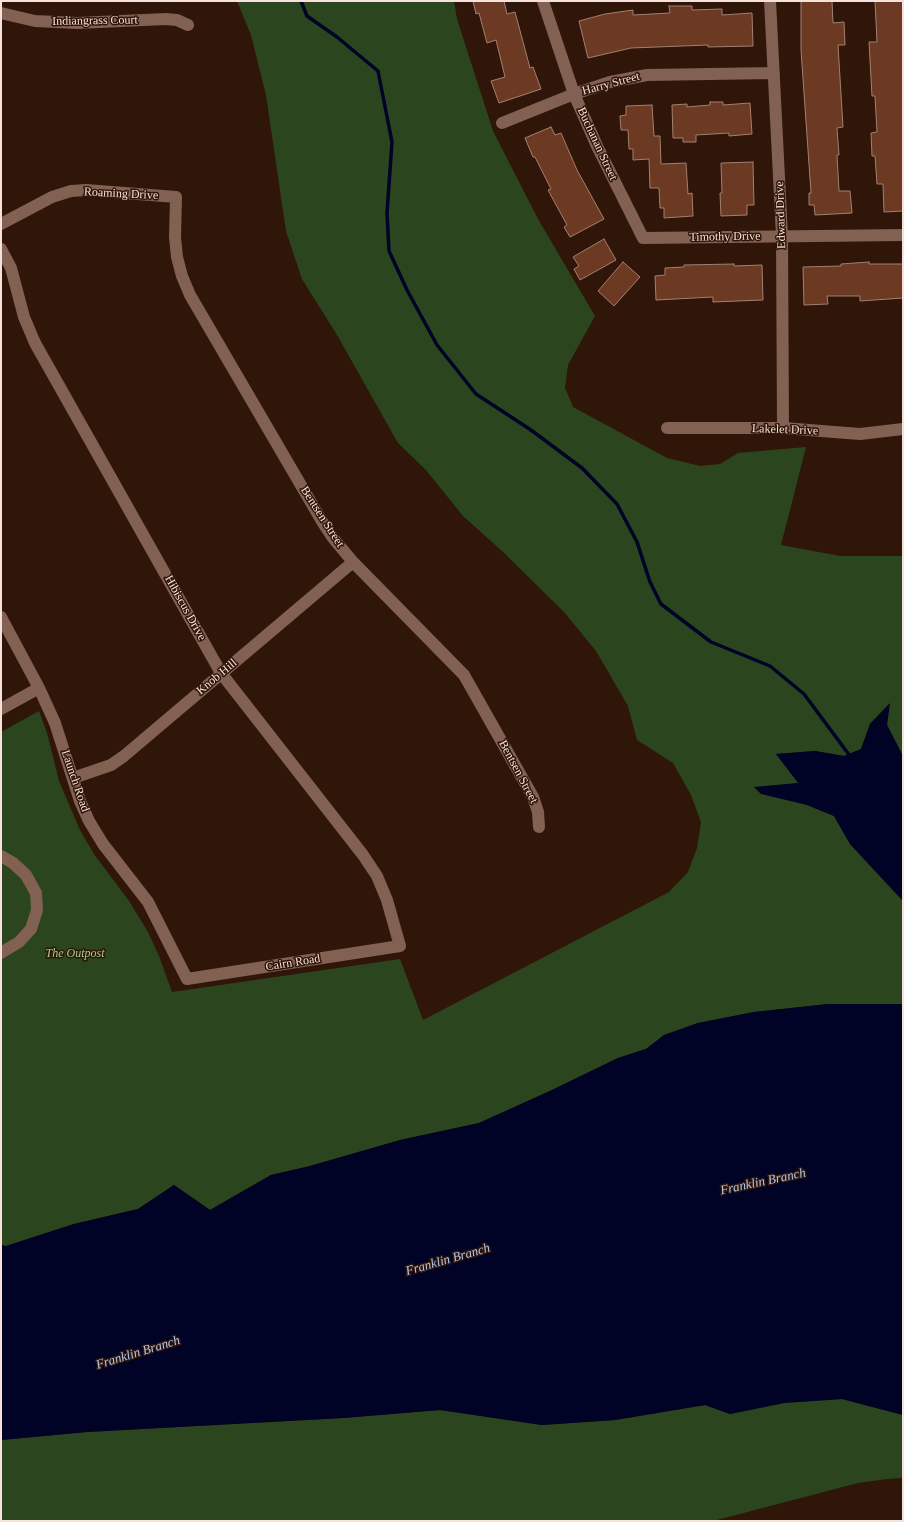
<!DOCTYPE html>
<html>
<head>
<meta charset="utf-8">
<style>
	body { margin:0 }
	#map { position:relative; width:904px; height:1522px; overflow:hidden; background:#301509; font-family:"Times New Roman",serif }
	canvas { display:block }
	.frame { position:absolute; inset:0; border:2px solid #f6e2da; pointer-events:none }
</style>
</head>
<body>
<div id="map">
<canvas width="904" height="1522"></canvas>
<div class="frame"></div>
</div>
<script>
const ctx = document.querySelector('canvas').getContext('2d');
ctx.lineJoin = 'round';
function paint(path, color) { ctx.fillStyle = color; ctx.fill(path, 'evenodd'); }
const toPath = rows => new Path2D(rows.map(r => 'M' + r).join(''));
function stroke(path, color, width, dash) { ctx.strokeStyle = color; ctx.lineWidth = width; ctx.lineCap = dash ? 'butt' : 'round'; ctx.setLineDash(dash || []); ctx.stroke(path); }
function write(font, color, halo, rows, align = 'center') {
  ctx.font = font + ' "Times New Roman",serif'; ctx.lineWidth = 3; ctx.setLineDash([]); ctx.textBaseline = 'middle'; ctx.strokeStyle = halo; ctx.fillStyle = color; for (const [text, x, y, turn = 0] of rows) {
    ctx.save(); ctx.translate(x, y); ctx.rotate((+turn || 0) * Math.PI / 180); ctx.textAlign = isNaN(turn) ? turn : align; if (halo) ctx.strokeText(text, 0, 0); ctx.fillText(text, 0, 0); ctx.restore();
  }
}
paint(toPath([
	[237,1,454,1,457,19,493,131,538,219,595,316,568,365,565,388,573,407,667,458,700,466,720,464,738,453,806,447,781,545,840,556,903,556,903,756,887,725,889,704,870,724,861,749,844,756,815,751,776,754,799,783,783,785,807,805,834,816,850,844,903,901,903,1004,828,1004,754,1012,698,1023,664,1035,646,1049,618,1058,552,1090,479,1123,400,1140,310,1166,271,1175,210,1210,174,1185,138,1209,74,1224,6,1246,1,1245,1,732,39,711,47,733,59,781,80,830,94,854,129,901,148,932,159,956,172,992,400,959,423,1020,669,892,688,872,697,848,701,822,691,795,673,763,637,740,628,706,596,651,564,612,502,551,463,516,426,470,398,443,337,335,302,279,286,231,266,95,251,35],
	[842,1399,903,1415,903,1478,887,1479,858,1483,713,1521,1,1521,1,1440,87,1432,343,1418,440,1410,542,1425,615,1420,705,1405,730,1414,784,1403]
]), '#2b461f');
paint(toPath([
	[890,703,887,725,903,756,903,901,850,844,834,816,807,805,761,794,754,787,798,783,776,754,815,751,844,756,861,749,870,724],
	[828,1004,903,1004,903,1415,842,1399,784,1403,730,1414,705,1405,615,1420,542,1425,440,1410,343,1418,87,1432,1,1440,1,1245,6,1246,74,1224,138,1209,174,1185,210,1210,271,1175,310,1166,400,1140,479,1123,552,1090,618,1058,646,1049,664,1035,698,1023,754,1012]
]), '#000226');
stroke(toPath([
	[301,1,307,16,337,37,378,71,392,142,387,213,389,251,407,290,437,345,476,394,531,430,582,468,617,504,637,542,650,582,661,604,711,642,770,666,804,694,850,756]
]), '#000226', 3.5);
const building = toPath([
	[473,1,504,1,507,14,515,12,530,68,533,67,541,89,499,103,491,81,505,77,496,40,487,43,479,13,476,14,473,1],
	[801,1,832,1,833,23,844,22,845,45,838,45,843,127,837,128,839,155,837,155,839,191,850,191,852,213,815,215,814,205,809,205,809,193,811,193,801,50,801,1],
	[875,1,903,1,903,211,884,212,883,184,877,184,875,156,872,156,871,133,877,132,875,96,872,96,869,42,877,42,875,1],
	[669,6,692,6,692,10,722,9,722,15,752,13,753,46,708,47,708,45,631,48,588,58,579,21,605,14,633,10,633,15,670,13,669,6],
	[710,102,723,102,723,105,750,103,752,134,729,136,729,133,696,135,696,142,683,142,683,138,673,138,672,105,687,104,687,107,710,105,710,102],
	[652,105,654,136,660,136,661,164,686,163,688,194,692,193,693,216,664,218,664,208,660,208,659,188,650,188,649,159,633,160,633,149,629,149,628,130,621,130,620,116,626,115,626,106,652,105],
	[551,127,555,135,561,133,577,170,604,219,570,237,564,227,567,225,548,190,551,189,535,157,533,157,525,138,551,127],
	[753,162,754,205,747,205,747,215,721,216,720,193,722,193,721,163,753,162],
	[604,239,616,260,580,280,574,269,579,266,573,257,604,239],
	[623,262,640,277,614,306,598,291,623,262],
	[869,262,869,264,903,264,903,298,860,301,860,296,827,296,828,304,804,305,803,267,841,266,841,264,869,262],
	[734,264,734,266,762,265,763,300,713,302,713,297,656,300,655,276,665,275,665,268,684,267,684,265,734,264]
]);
paint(building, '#6c3923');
stroke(building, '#a48072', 1);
stroke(toPath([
	[543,1,574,94,597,146,643,238,903,235],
	[770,1,782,236,783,428],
	[1,13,35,21,77,23,166,19,177,20,188,25],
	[502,123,574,94,610,82,647,75,774,73],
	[1,224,52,197,71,191,86,190,176,197,175,237,177,257,182,276,190,295,323,523,333,538,353,562,464,675,533,797,538,812,539,827],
	[1,249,11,268,24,317,35,343,221,673,363,855,377,876,387,900,400,946,187,979,148,902,103,844,89,821,80,801,55,723,39,688,1,617],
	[667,428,783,428,860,434,903,429],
	[1,709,39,688],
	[73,778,111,765,124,756,353,562],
	[1,856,13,863,26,875,36,893,37,910,31,929,19,942,1,953]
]), '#826052', 12);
write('12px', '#f6e2da', '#301509', [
	["Indiangrass Court",95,21,-1],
	["Harry Street",611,84,-15],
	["Buchanan Street",597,144,65],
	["Roaming Drive",121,194,3],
	["Edward Drive",781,215,-92],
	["Timothy Drive",725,237,-1],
	["Lakelet Drive",785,430,2],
	["Bentsen Street",322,517,57],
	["Hibiscus Drive",185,608,61],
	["Knob Hill",217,677,-40],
	["Bentsen Street",518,772,62],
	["Launch Road",75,781,71],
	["Cairn Road",293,963,-9]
]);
write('italic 12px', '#9fd28b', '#301509', [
	["The Outpost",75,954]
]);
write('italic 13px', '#aec7f1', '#301509', [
	["Franklin Branch",763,1182,-12],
	["Franklin Branch",448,1260,-16],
	["Franklin Branch",138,1353,-17]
]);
</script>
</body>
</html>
